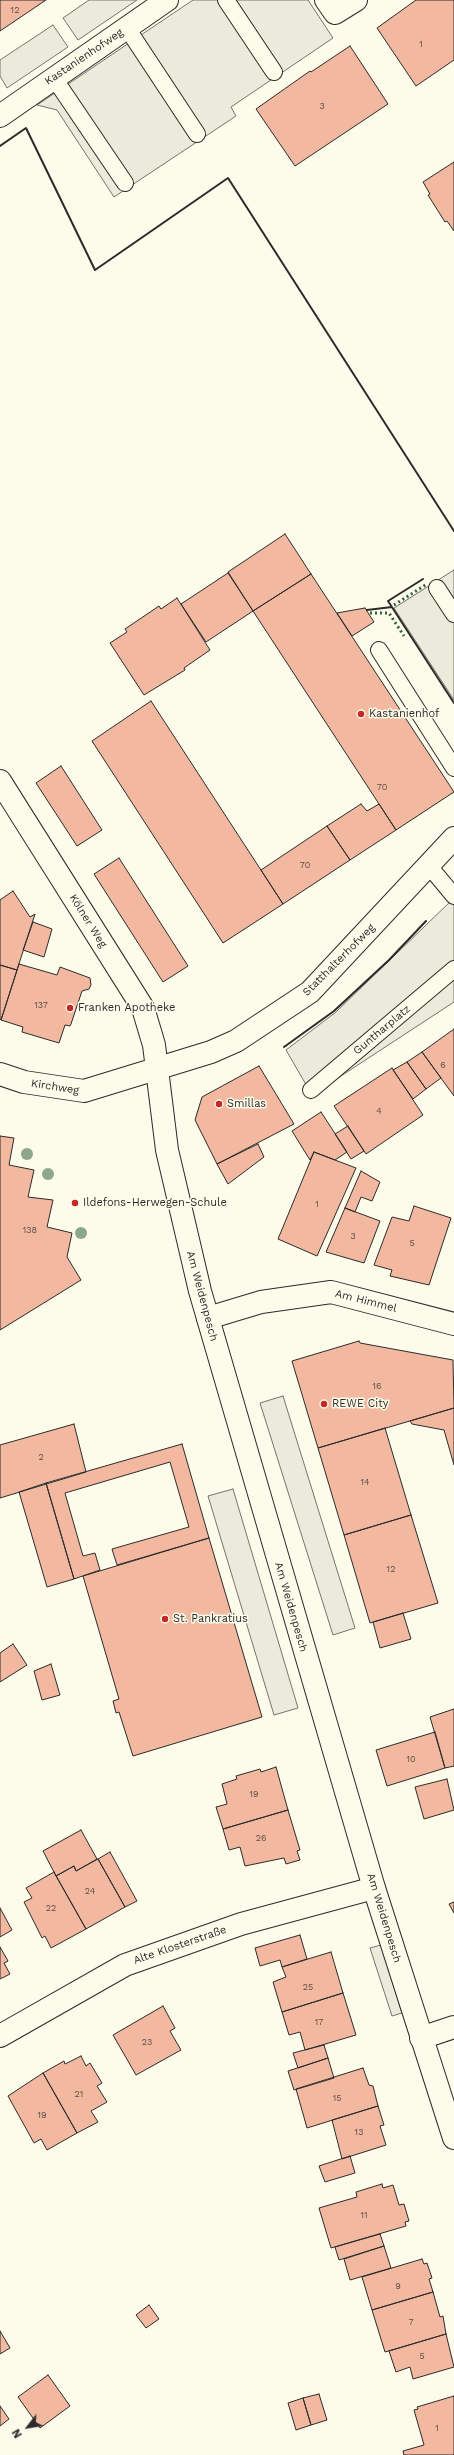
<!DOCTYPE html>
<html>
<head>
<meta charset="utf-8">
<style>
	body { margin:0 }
	#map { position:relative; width:454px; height:2455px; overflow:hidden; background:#fdfbea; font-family:"Work Sans",sans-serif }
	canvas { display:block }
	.north { position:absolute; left:8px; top:2407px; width:40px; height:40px; -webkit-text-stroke:3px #fdfbea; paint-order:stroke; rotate:239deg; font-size:11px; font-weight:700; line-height:16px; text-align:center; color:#2b2b2b }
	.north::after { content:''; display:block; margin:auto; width:14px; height:18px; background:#2b2b2b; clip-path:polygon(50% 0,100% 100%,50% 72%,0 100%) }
</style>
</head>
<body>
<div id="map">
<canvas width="454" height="2455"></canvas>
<div class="north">N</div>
</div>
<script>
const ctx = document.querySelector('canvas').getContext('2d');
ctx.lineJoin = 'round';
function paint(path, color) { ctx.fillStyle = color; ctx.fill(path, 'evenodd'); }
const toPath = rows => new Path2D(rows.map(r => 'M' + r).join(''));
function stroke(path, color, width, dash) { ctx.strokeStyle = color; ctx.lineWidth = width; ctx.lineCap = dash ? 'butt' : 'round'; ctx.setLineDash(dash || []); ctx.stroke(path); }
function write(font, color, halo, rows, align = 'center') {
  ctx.font = font + ' "Work Sans",sans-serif'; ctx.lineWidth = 3; ctx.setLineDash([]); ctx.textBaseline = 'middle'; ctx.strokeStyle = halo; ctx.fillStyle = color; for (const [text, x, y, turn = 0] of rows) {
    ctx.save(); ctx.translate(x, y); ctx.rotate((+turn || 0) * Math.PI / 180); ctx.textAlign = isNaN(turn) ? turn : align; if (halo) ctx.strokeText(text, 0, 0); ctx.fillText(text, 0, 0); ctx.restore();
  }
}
const parking = toPath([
	[89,0,137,0,78,40,63,18,89,0],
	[193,0,308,0,333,38,231,107,236,116,114,197,57,110,37,105,193,0],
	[53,25,68,47,7,88,0,76,0,60,53,25],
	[454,570,454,700,394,608,454,570],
	[454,898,454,1002,312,1095,286,1050,336,1012,454,898],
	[283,1396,355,1628,333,1635,260,1403,283,1396],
	[233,1489,298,1708,274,1715,208,1496,233,1489],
	[381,1945,402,2013,392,2016,370,1948,381,1945]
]);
paint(parking, '#eceadb');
stroke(parking, '#74746e', 1);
const building = toPath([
	[0,0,46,0,0,31,0,0],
	[454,0,454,60,416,86,377,28,416,0,454,0],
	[350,46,388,104,295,166,256,109,310,71,311,72,350,46],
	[454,162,454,231,447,221,445,222,428,195,430,194,423,182,454,162],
	[285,534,311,574,253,611,228,572,285,534],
	[228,573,253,611,206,642,181,604,228,573],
	[311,574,454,792,396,830,253,611,311,574],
	[177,598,210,650,184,668,185,670,144,695,110,643,127,632,125,629,159,606,161,609,177,598],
	[365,608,374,622,352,636,337,613,365,608],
	[151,701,283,904,223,943,92,741,151,701],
	[61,766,102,830,77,846,36,783,61,766],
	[361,804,367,811,379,804,396,830,350,860,327,826,361,804],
	[327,826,350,860,283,904,261,870,327,826],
	[119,858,188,966,163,982,94,874,119,858],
	[13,891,30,917,35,914,17,970,0,965,0,900,13,891],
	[33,922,52,929,44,957,23,950,33,922],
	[19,964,57,975,60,967,90,978,91,985,89,989,82,991,71,1024,70,1026,65,1025,59,1043,22,1032,23,1027,1,1020,19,964],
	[0,965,17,970,1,1020,0,1019,0,965],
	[454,1029,454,1096,422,1052,454,1029],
	[422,1052,441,1078,426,1089,407,1062,422,1052],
	[407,1062,426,1089,413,1099,393,1070,407,1062],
	[259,1066,294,1124,217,1164,195,1120,202,1097,259,1066],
	[392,1068,423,1115,366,1154,334,1106,392,1068],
	[321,1112,347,1152,335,1160,314,1152,310,1160,292,1131,321,1112],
	[348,1126,364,1151,351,1159,335,1134,348,1126],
	[0,1136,14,1138,9,1165,34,1170,28,1197,53,1200,47,1227,72,1233,67,1257,81,1280,0,1330,0,1136],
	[258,1144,264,1157,228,1184,217,1164,258,1144],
	[314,1152,356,1168,317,1256,278,1239,314,1152],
	[361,1171,380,1182,372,1201,361,1197,355,1212,345,1208,361,1171],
	[414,1206,451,1218,429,1285,390,1276,392,1270,374,1265,392,1217,409,1221,414,1206],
	[345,1208,380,1221,364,1263,326,1252,345,1208],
	[359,1341,360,1343,453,1360,454,1408,318,1448,292,1361,359,1341],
	[454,1408,454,1465,444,1430,412,1424,410,1421,454,1408],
	[74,1424,86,1472,0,1498,0,1445,74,1424],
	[385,1428,411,1515,344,1535,318,1448,385,1428],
	[182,1444,209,1538,117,1565,112,1549,189,1527,170,1462,65,1493,83,1556,95,1553,100,1570,74,1579,46,1483,182,1444],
	[46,1483,74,1579,47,1587,19,1492,46,1483],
	[411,1515,438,1603,370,1623,344,1535,411,1515],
	[209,1538,262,1717,133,1756,119,1712,116,1713,113,1701,119,1699,83,1576,209,1538],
	[403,1613,411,1639,380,1648,373,1622,403,1613],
	[13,1644,27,1665,0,1682,0,1653,13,1644],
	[51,1664,60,1695,42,1700,34,1671,51,1664],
	[454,1709,454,1766,445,1768,430,1717,454,1709],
	[435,1732,445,1768,387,1786,376,1750,435,1732],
	[276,1767,288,1810,223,1829,216,1807,227,1804,222,1784,237,1779,236,1776,260,1769,261,1772,276,1767],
	[447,1779,454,1810,424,1819,415,1787,447,1779],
	[288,1810,300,1850,297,1851,300,1860,286,1864,284,1858,245,1866,240,1847,229,1850,223,1829,288,1810],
	[81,1830,97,1859,76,1871,74,1866,56,1876,43,1851,81,1830],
	[110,1852,137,1901,125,1907,98,1859,110,1852],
	[98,1859,125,1907,86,1929,56,1876,74,1866,76,1871,98,1859],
	[54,1872,86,1929,51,1948,45,1936,42,1938,24,1902,32,1898,26,1888,54,1872],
	[454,1902,454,1913,449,1904,454,1902],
	[0,1908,12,1930,0,1937,0,1908],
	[300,1935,307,1959,282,1967,280,1960,260,1966,255,1948,300,1935],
	[0,1947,8,1961,4,1963,10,1974,0,1979,0,1947],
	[331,1952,343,1993,282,2012,273,1982,286,1977,282,1967,331,1952],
	[343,1993,356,2035,305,2050,300,2032,289,2035,282,2012,343,1993],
	[163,2006,175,2028,170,2031,181,2050,136,2075,113,2035,163,2006],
	[324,2045,328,2058,298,2068,293,2053,324,2045],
	[81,2056,86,2066,90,2063,102,2083,97,2086,107,2102,91,2111,98,2122,77,2133,43,2073,64,2061,65,2064,81,2056],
	[328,2058,334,2078,294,2090,288,2071,328,2058],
	[363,2068,369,2085,373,2086,378,2106,307,2128,296,2089,363,2068],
	[43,2073,77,2133,47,2150,41,2139,34,2143,8,2096,43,2073],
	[378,2106,384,2125,380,2126,386,2145,342,2159,332,2120,378,2106],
	[350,2156,355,2173,325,2182,319,2166,350,2156],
	[382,2184,383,2188,393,2185,399,2205,404,2204,409,2221,405,2222,406,2226,331,2248,319,2208,357,2197,356,2192,382,2184],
	[380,2234,384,2246,339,2260,335,2247,380,2234],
	[384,2246,391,2268,350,2280,344,2259,384,2246],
	[422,2259,424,2264,427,2263,432,2278,429,2279,433,2292,372,2310,362,2277,422,2259],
	[433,2292,440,2317,443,2316,446,2334,385,2352,372,2310,433,2292],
	[149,2305,159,2319,146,2328,136,2315,149,2305],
	[0,2331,10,2348,0,2354,0,2331],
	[446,2334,454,2367,413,2379,410,2367,396,2372,389,2351,446,2334],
	[48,2375,70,2406,40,2428,18,2397,48,2375],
	[319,2394,327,2420,311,2425,303,2398,319,2394],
	[454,2396,454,2455,404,2455,403,2451,424,2445,414,2410,418,2409,417,2407,454,2396],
	[303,2398,311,2425,296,2430,288,2403,303,2398],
	[0,2406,9,2419,0,2426,0,2406]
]);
paint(building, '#f2b8a0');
stroke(building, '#2b2b2b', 1);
const lane = toPath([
	[226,0,274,72],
	[127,28,197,134],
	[54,78,125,183],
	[437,588,454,614],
	[379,650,454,768],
	[429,866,454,896],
	[311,1090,454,969]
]);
const street = toPath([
	[326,0,335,13,356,0],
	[0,116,167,0],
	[208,1318,261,1302,331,1292,454,1324],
	[0,2036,125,1965,241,1924,374,1888],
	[421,2038,454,2027]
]);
const secondary = toPath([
	[0,781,143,1008,154,1045,167,1150,200,1291,374,1888,454,2138],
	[0,1074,24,1082,84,1091,211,1052,236,1041,310,992,454,838]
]);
stroke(lane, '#2b2b2b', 18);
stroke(street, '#2b2b2b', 24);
stroke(secondary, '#2b2b2b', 24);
stroke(lane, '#fdfbea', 16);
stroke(street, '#fdfbea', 22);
stroke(secondary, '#fdfbea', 22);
stroke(toPath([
	[394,605,427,584],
	[370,613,389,613,404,636]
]), '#34623c', 3, [2, 3]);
stroke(toPath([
	[0,146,26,128,95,270,228,178,454,531],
	[423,579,388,601,454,703],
	[367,610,392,607],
	[284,1047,334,1011,389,960,426,921]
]), '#2b2b2b', 2);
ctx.fillStyle = '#8ea78a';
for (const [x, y] of [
	[27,1154],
	[48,1174],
	[81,1233]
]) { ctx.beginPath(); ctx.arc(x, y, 6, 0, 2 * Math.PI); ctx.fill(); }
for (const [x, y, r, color] of [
	[361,714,4,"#c62828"],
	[70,1008,4,"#c62828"],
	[219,1104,4,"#c62828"],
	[75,1203,4,"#c62828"],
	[324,1404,4,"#c62828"],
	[165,1619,4,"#c62828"]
]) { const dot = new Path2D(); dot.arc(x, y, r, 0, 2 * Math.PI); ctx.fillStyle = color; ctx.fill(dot); stroke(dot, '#fdfbea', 1.5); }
write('9px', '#5d4e48', null, [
	["12",15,10],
	["1",421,44],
	["3",322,106],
	["70",382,787],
	["70",305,865],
	["137",41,1005],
	["6",443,1065],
	["4",379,1111],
	["1",317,1204],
	["138",30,1230],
	["3",353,1236],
	["5",412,1243],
	["16",377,1386],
	["2",41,1457],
	["14",365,1482],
	["12",391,1569],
	["10",411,1759],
	["19",254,1794],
	["26",261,1838],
	["24",90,1891],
	["22",51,1908],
	["25",308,1987],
	["17",319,2022],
	["23",147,2042],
	["21",79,2094],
	["15",337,2098],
	["19",42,2115],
	["13",359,2132],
	["11",364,2215],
	["9",398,2286],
	["7",411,2322],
	["5",422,2356],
	["1",437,2428]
]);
write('11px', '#2b2b2b', '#fdfbea', [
	["Kastanienhofweg",84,57,-34],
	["Kölner Weg",88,921,58],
	["Statthalterhofweg",339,960,-45],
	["Guntharplatz",382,1030,-40],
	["Kirchweg",55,1087,9],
	["Am Weidenpesch",202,1296,75],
	["Am Himmel",366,1301,14],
	["Am Weidenpesch",291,1607,74],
	["Am Weidenpesch",384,1918,73],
	["Alte Klosterstraße",180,1945,-19]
]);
write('11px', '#2b2b2b', '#fdfbea', [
	["Kastanienhof",369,714],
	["Franken Apotheke",78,1008],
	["Smillas",227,1104],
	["Ildefons-Herwegen-Schule",83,1203],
	["REWE City",332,1404],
	["St. Pankratius",173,1619]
], 'left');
</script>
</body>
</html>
